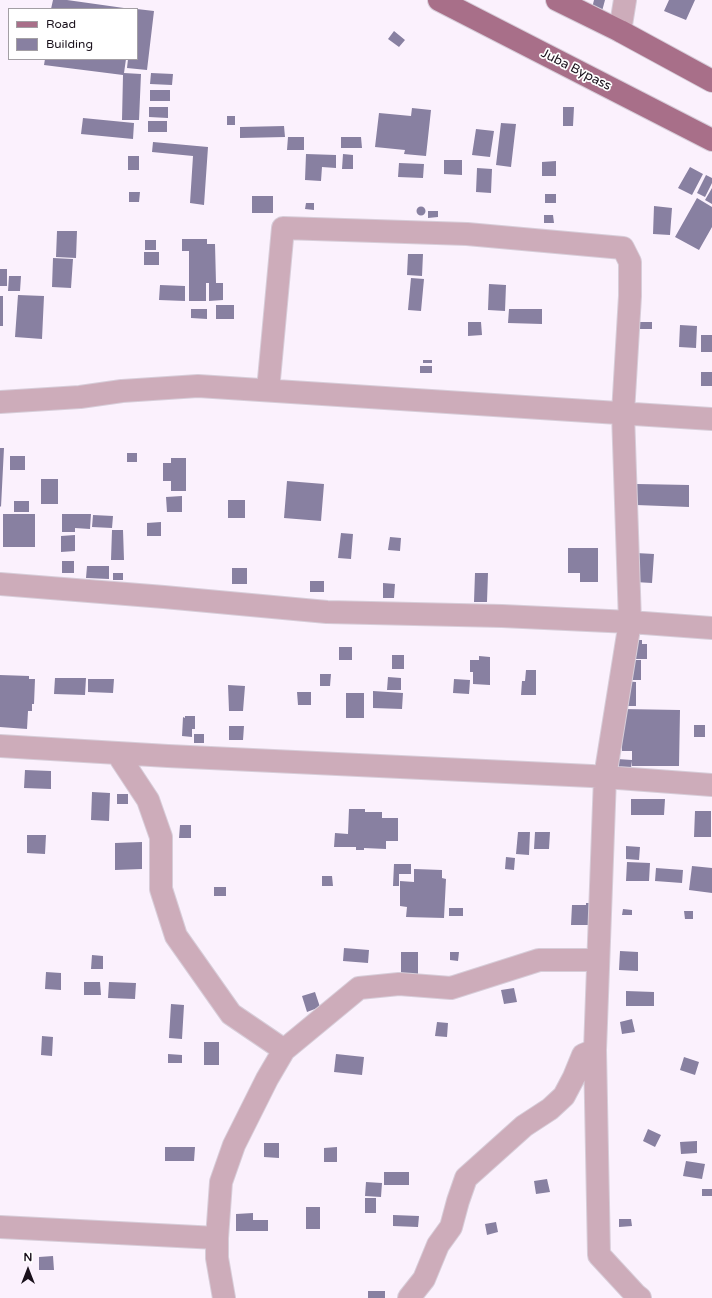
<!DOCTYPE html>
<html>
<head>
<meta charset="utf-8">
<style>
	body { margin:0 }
	#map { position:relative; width:712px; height:1298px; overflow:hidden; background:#fbf1fd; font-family:"Varela Round",sans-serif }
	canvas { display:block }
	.legend { position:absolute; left:8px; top:8px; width:130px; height:52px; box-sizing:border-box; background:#fff; border:1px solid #a39fa4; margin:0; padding:5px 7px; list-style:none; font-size:12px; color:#19101b }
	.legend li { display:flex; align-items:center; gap:8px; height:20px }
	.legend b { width:20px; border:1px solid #a39fa4 }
	.north { position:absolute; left:8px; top:1250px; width:40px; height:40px; -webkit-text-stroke:3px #fff; paint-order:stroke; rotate:0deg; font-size:11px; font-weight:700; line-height:16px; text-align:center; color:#19101b }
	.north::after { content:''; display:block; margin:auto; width:14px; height:18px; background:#19101b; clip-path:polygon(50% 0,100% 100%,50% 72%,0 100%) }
</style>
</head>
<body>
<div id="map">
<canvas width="712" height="1298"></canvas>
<ul class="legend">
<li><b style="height:5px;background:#a86f89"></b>Road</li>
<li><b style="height:11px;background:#8880a1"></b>Building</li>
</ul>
<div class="north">N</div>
</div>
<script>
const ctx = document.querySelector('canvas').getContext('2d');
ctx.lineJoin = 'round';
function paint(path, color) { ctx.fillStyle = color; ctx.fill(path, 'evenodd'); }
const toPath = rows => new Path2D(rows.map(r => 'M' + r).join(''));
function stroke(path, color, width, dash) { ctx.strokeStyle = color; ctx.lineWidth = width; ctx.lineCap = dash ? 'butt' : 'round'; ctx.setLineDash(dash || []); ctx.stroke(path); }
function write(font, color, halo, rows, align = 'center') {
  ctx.font = font + ' "Varela Round",sans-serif'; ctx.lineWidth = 3.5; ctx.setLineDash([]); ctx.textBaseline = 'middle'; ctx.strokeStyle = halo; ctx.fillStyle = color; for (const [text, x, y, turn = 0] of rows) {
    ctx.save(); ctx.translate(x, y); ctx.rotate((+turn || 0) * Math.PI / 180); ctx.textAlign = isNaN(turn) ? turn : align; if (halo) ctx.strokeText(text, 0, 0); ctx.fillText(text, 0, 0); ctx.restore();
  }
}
paint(toPath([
	[53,0,67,0,131,9,51,9],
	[594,0,605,0,601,15,591,12],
	[669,0,695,0,686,20,664,11],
	[137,9,154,11,147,70,127,68,128,59,137,59],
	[394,31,405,40,399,47,388,39],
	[45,59,126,59,124,73,141,74,139,120,122,120,123,75,44,65],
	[151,73,173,74,172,85,150,84],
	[150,90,170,90,170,101,150,101],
	[149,107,168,107,168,118,149,117],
	[563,107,574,107,573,126,563,126],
	[412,108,431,110,426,156,404,154,405,150,375,147,379,113,411,116],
	[227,116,235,116,235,125,227,125],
	[83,118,134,123,133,139,81,134],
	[148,121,167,121,167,132,148,132],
	[501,123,516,124,511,167,496,165],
	[284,126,285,137,240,138,240,127],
	[476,129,494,131,490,157,472,155],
	[288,137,304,137,304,150,287,150],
	[341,137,361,137,362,148,341,148],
	[153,142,208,147,204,205,190,203,193,156,152,152],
	[306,154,336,155,336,168,322,167,321,181,305,180],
	[343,154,353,155,353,169,342,169],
	[128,156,139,156,139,170,128,170],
	[444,160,462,160,462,175,444,174],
	[556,161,556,176,542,176,542,162],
	[399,163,424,164,423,178,398,177],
	[690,167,703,174,692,195,678,188],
	[477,168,492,169,491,193,476,192],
	[706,175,712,178,712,183,705,197,697,193],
	[712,188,712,204,705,200],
	[129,192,140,192,139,202,129,202],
	[545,194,556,194,556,203,545,203],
	[252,196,273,196,273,213,252,213],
	[697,198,712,207,712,227,699,250,675,237],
	[306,203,314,203,314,210,305,209],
	[654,206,672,208,670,235,653,234],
	'416.5 211a4.5 4.5 0 1 1 9 0a4.5 4.5 0 1 1-9 0Z',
	[428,211,438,211,438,217,428,218],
	[544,215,553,215,554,223,544,223],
	[57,231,77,231,76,258,56,257],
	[182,239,207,239,207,244,215,244,216,283,206,283,206,301,189,301,189,251,182,251],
	[145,240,156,240,156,250,145,250],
	[144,252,159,252,159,265,144,265],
	[408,254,423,254,422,276,407,275],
	[53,258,73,259,71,288,52,287],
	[0,269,7,269,7,286,0,286],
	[9,276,21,276,20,291,8,291],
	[411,278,424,279,421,311,408,310],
	[209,283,223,283,223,300,209,301],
	[489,284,506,285,505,311,488,310],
	[160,285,185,286,185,301,159,300],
	[18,295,44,296,42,339,15,337],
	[0,296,3,296,3,326,0,326],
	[216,305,234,305,234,319,216,319],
	[191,309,207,309,207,319,191,318],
	[509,309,542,309,542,324,508,323],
	[468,322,481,322,482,335,468,336],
	[638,322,652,322,652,329,638,329],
	[680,325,697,326,696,348,679,347],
	[701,335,712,335,712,352,701,352],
	[423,360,432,360,432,363,423,363],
	[420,366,432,366,432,373,420,373],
	[701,372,712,372,712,386,701,386],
	[0,448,4,448,1,507,0,506],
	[127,453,137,453,137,462,127,462],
	[10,456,25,456,25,470,10,470],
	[171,458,186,458,186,491,171,491,171,481,163,481,163,463,171,463],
	[41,479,58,479,58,504,41,504],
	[287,481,324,484,321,521,284,518],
	[637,484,689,485,689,507,636,505],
	[182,496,182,512,167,512,166,497],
	[228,500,245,500,245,518,228,518],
	[14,501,29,501,29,512,14,512],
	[3,514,35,514,35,547,3,547],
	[62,514,91,514,90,529,75,528,75,532,62,532],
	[93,515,113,516,112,528,92,527],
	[161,522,161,536,147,536,147,523],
	[112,530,123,530,124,560,111,560],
	[341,533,353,534,351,559,338,558],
	[75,535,75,551,61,552,61,536],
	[390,537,401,538,400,551,388,550],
	[568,548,598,548,598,582,580,582,580,573,568,573],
	[636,553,654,554,652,583,635,582],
	[62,561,74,561,74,573,62,573],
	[87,566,109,566,109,579,86,578],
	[232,568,247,568,247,584,232,584],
	[113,573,123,573,123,580,113,580],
	[475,573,488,573,487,602,474,602],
	[310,581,324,581,324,592,310,592],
	[383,583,395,584,394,598,383,598],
	[626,640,642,640,642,644,647,644,647,659,626,659],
	[339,647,352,647,352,660,339,660],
	[392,655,404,655,404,669,392,669],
	[479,656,490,657,490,685,473,684,473,672,470,672,470,660,479,660],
	[625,660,641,660,641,680,624,680],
	[526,670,536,670,536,695,521,695,522,681,525,681],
	[320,674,331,674,330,686,320,686],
	[0,675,29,676,29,679,35,679,34,704,32,704,32,711,28,711,27,729,0,727],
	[388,677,401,678,401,690,387,690],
	[55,678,86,678,85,695,54,694],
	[88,679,114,679,113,693,88,692],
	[454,679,470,680,469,694,453,693],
	[623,681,636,682,636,706,622,706],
	[228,685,245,686,243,711,229,711],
	[373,691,403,693,402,709,373,708],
	[297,692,311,692,311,705,298,705],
	[346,693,364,693,364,718,346,718],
	[622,709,680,710,679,766,632,766,632,761,631,768,617,772,617,759,632,760,632,751,622,751],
	[185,716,195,716,195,729,192,729,192,737,182,736,183,717,185,718],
	[694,725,705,725,705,737,694,737],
	[229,726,244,726,243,740,229,740],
	[194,734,204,734,204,743,194,743],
	[25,770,51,771,51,789,24,788],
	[92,792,110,793,109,821,91,820],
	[117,794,128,794,128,804,117,804],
	[631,799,665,799,664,815,631,815],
	[349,809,365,809,365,812,382,812,382,818,398,818,398,841,386,841,386,849,364,848,364,850,356,850,356,847,334,847,335,833,348,834],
	[695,811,711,811,711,837,694,837],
	[180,825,191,825,191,838,179,838],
	[518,832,530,832,529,855,516,854],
	[535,832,550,832,549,849,534,849],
	[27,835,46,835,45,854,27,853],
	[142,842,142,869,115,870,115,843],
	[626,846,640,847,639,860,626,859],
	[506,857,515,858,514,870,505,869],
	[627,862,650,863,649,881,626,881],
	[394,864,411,864,411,874,399,874,399,886,393,886],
	[692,866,712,868,712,893,689,890],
	[656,868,683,870,682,883,655,881],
	[414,869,442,870,442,878,446,879,444,918,406,917,407,907,400,906,400,881,414,882],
	[322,876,332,876,333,886,322,886],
	[214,887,226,887,226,896,214,896],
	[586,903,592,903,592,925,571,925,572,905,586,905],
	[449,908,463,908,463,916,449,916],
	[623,909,632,910,632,915,622,915],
	[684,911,693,911,693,919,685,919],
	[344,948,369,950,368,963,343,961],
	[620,951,638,952,638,971,619,970],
	[401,952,418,952,418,977,401,977],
	[450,952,459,952,458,961,450,960],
	[92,955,103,956,103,969,91,969],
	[46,972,61,973,61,990,45,989],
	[84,982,100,982,101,995,84,995],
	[109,982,136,983,135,999,108,998],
	[514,988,517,1002,504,1004,501,990],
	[626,991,654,992,654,1006,626,1006],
	[315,992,320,1007,307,1012,302,996],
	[171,1004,184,1005,182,1039,169,1038],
	[632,1019,635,1032,622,1034,620,1022],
	[437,1022,448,1023,447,1037,435,1036],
	[42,1036,53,1037,52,1056,41,1055],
	[204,1042,219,1042,219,1065,204,1065],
	[168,1054,182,1055,182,1063,168,1063],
	[336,1054,364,1057,362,1075,334,1072],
	[684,1057,699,1062,695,1075,680,1070],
	[648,1129,661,1135,655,1147,643,1141],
	[697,1141,697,1153,681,1154,680,1142],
	[264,1143,279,1143,279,1158,264,1157],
	[165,1147,195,1147,194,1161,165,1161],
	[337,1147,337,1162,324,1162,324,1148],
	[686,1161,705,1164,702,1179,683,1176],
	[384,1172,409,1172,409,1185,384,1185],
	[547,1179,550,1192,536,1194,534,1181],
	[366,1182,382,1183,381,1197,365,1196],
	[702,1189,712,1189,712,1196,702,1196],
	[365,1198,376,1198,376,1213,365,1213],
	[306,1207,320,1207,320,1229,306,1229],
	[253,1213,253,1220,268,1220,268,1231,236,1231,236,1214],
	[393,1215,419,1216,418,1227,393,1226],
	[619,1219,631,1219,632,1226,619,1227],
	[496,1222,498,1232,487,1235,485,1224],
	[53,1256,54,1270,39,1270,39,1257],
	[368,1291,385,1291,385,1298,368,1298]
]), '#8880a1');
const minor = toPath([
	[620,31,625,0],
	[268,390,283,228,467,234,623,248,630,262,630,296,623,413,630,622,605,777,595,1050,599,1255,635,1294,640,1298],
	[0,402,80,397,122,391,198,386,712,419],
	[0,584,164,597,327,612,502,616,630,622,712,628],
	[0,746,168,756,591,776,712,785],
	[117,753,148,800,161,837,161,889,176,936,231,1014,284,1050],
	[0,1227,217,1238],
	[224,1298,217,1258,217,1238,221,1182,234,1145,267,1079,284,1050,359,988,399,984,451,988,539,960,598,960],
	[409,1298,424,1279,438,1245,451,1227,458,1201,466,1178,524,1126,550,1109,564,1096,574,1077,583,1055,595,1050]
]);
const primary = toPath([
	[439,0,712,140],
	[557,0,620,31,712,81]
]);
stroke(minor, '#d7cdd9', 24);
stroke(primary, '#d7cdd9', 24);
stroke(minor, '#cdacba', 22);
stroke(primary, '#a86f89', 22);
write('13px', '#19101b', '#fff', [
	["Juba Bypass",576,70,27]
]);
</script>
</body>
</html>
